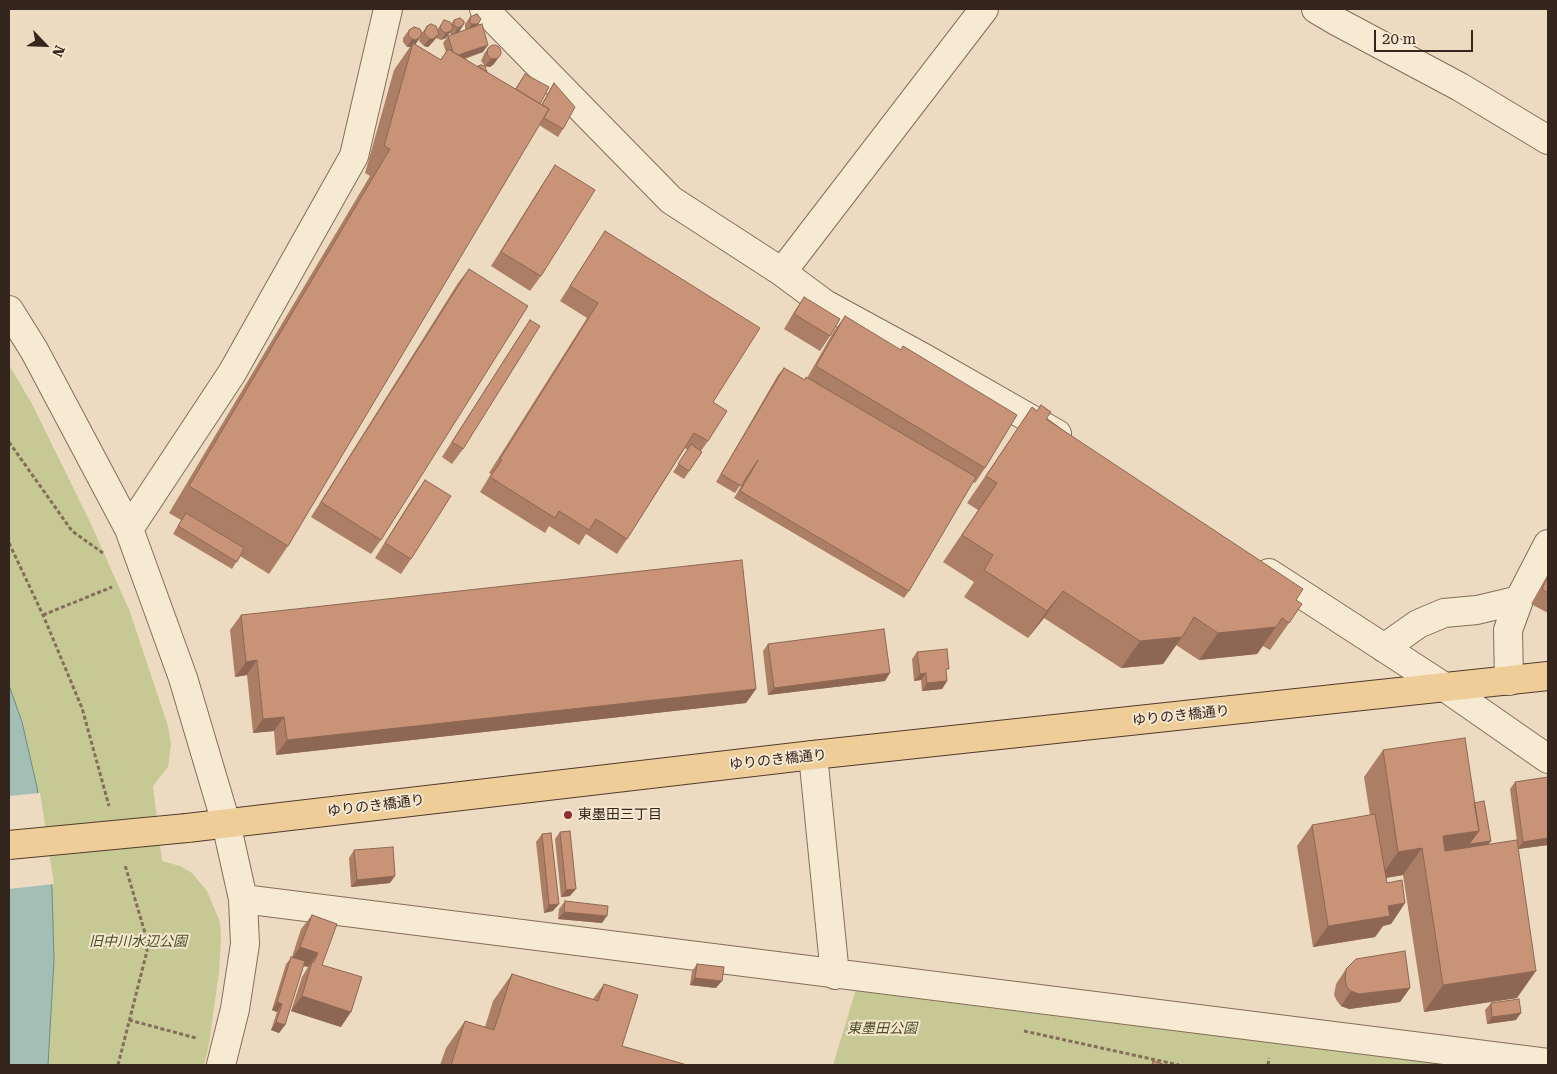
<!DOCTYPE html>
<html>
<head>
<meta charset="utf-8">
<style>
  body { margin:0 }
  #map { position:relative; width:1557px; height:1074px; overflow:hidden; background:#ecdbc0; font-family:"Roboto Serif",serif }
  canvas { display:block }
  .frame { position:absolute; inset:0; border:10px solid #34261d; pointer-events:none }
  .north { position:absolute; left:20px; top:20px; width:50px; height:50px; -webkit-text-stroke:4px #f4e6cf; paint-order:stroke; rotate:114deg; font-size:14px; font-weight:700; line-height:20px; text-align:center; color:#34261d }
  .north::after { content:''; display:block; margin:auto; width:18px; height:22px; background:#34261d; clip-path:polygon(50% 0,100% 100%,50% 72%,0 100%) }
  .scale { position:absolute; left:1374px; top:30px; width:99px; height:22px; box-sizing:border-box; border:2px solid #34261d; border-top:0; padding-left:6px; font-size:15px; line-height:18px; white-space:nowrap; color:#34261d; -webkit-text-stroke:4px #f4e6cf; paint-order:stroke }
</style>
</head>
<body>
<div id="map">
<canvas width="1557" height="1074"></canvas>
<div class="frame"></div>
<div class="north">N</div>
<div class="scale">20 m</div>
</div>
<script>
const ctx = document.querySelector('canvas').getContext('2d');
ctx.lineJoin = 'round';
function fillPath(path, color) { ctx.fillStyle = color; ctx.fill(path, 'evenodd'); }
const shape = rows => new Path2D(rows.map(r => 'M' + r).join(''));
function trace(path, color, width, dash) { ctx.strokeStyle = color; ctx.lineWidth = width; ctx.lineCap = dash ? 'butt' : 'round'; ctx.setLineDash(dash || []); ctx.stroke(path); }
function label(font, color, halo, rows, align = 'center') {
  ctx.font = font + ' "Roboto Serif","Noto Sans JP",serif'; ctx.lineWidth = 4; ctx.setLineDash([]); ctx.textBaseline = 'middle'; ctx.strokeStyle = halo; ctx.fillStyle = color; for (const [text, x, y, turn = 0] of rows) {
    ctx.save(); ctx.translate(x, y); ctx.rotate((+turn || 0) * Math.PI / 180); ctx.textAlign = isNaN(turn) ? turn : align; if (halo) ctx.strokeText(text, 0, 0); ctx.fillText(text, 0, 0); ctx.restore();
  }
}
fillPath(shape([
  [9,365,32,404,91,524,130,612,168,726,171,744,168,767,153,786,162,861,180,866,192,873,207,891,220,922,221,937,219,972,209,1044,204,1065,48,1065,54,960,52,888,37,787,22,722,9,685],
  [856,989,1458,1065,833,1065]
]), '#c7c995');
const water = shape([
  [9,685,22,722,37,787,52,888,54,960,48,1065,9,1065,9,685]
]);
fillPath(water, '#a3beb4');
trace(water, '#6b8c81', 1);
fillPath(shape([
  [40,793,54,884,9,889,9,796]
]), '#ecdbc0');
const minor = shape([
  [484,9,671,200,782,272,825,304,924,358,1057,434],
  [1316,9,1338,22,1460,87,1548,140],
  [782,272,984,9],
  [9,310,34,350,129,529,183,678,226,823,243,899,245,944,235,1009,221,1065],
  [129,529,232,373,354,156,388,9],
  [1269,573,1446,688,1548,759],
  [1384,648,1418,624,1444,613,1477,610,1519,600],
  [1509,681,1508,630,1519,600,1548,544],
  [813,755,835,975],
  [243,899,1548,1063]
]);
const major = shape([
  [187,828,813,755,1548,676]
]);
trace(minor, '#846d59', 30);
trace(major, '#523b2d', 30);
trace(shape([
  [9,442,72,531,103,553],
  [9,543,43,615,82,708,109,806],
  [43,615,112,587],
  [129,1020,196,1038],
  [1024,1031,1179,1065],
  [118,1065,147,951,145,933,125,865],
  [1268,1065,1269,1058]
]), '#846d59', 3, [4, 2.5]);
trace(minor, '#f7ead3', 28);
trace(major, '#efcd98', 28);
const majorBridge = shape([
  [9,845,187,828]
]);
trace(majorBridge, '#523b2d', 30, []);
trace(majorBridge, '#efcd98', 28);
fillPath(shape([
  [470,17,476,26,483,52,465,59,515,89,525,74,540,104,541,105,549,91,554,83,563,129,558,137,539,125,288,546,269,574,240,556,232,569,173,534,181,520,169,513,370,176,365,173,394,70,410,47,407,47,403,42,403,38,409,30,422,33,427,26,437,30,444,20,451,24,454,20,460,18,459,32,457,33,466,30,465,29,465,24],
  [449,33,452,35,448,36,443,43,446,52,440,60,415,45,420,38,419,41,424,46,428,47,436,38,441,40,446,38],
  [489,47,494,64,490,67,485,66,481,61,484,54],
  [555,165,541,276,530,291,491,266,545,180],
  [605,231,713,402,708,441,701,451,702,452,684,479,673,472,688,450,685,448,627,539,617,554,586,534,579,545,549,526,545,533,480,492,491,474,489,473,587,318,560,301,595,246],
  [469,269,381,540,371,554,311,517,458,283],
  [804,297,830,336,820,351,784,329,794,312],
  [845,316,985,468,975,483,973,482,909,591,904,598,734,498,750,471,735,493,716,482,778,375,784,368,805,380,807,378,834,331],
  [530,320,463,449,452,464,442,457,520,335],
  [1032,407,1296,600,1289,623,1270,650,1263,646,1257,654,1199,660,1176,645,1163,664,1121,668,1044,618,1028,638,964,597,974,582,943,562,978,510,967,503],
  [425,480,411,559,401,574,375,558,415,494],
  [1548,574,1548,613,1531,604],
  [241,615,756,689,746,703,276,755,274,731,253,733,247,675,235,677,230,630],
  [768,644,885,681,768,695,763,651],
  [917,652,946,673,947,681,942,689,922,691,921,680,914,681,912,659],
  [1383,750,1474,803,1491,841,1488,844,1517,998,1424,1012,1403,875,1386,878,1387,883,1405,903,1391,924,1383,926,1375,937,1313,947,1297,846,1312,825,1370,815,1364,777],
  [1548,777,1548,845,1518,849,1510,789,1515,782],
  [560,832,570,896,561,897,555,839],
  [542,834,553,911,544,913,536,842],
  [354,850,390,883,351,887,349,858],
  [565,901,602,923,558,919,559,909],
  [312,915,322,965,341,1027,291,1011,302,977,308,967,303,966,285,1025,279,1033,271,1030,277,1012,272,1010,286,964,292,957,301,929],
  [697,964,716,988,690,985,692,971],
  [1346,969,1410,988,1400,1002,1349,1009,1341,1006,1337,1001,1334,995,1336,984],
  [512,974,593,999,604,984,622,1046,687,1065,440,1065,446,1048,465,1021,485,1027,493,1001],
  [1491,1003,1516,1020,1487,1024,1485,1010]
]), '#ad7e66');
fillPath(shape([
  [464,24,459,32,453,36,458,28],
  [472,24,478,24,473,32,467,32],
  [451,31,446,38,441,40,446,33],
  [439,34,433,42,428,47,424,46,429,39],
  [420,37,415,45,411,47,413,43,410,47,407,47,412,39],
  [488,45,483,52,449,63,455,56],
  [499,57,494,64,490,67,485,66,491,59],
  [1063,591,1044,618,1028,638,1047,611],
  [1276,627,1257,654,1199,660,1218,633],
  [1182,637,1163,664,1121,668,1140,641],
  [257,660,247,675,235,677,246,662],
  [890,673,885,681,768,695,774,688],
  [926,673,921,680,914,681,920,674],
  [947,681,942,689,922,691,927,683],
  [756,689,746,703,276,755,287,740],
  [284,717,274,731,253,733,263,719],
  [1479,831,1491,841,1486,848,1460,858,1424,864,1443,836],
  [1548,838,1548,845,1518,849,1523,842],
  [1422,848,1403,875,1379,879,1398,852],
  [395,876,390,883,351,887,357,880],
  [576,889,570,896,561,897,566,890],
  [1405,903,1391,924,1383,926,1375,937,1313,947,1328,926,1388,906],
  [559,904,553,911,544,913,549,905],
  [564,912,607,916,602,923,558,919],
  [300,947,318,953,308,967,290,961],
  [1536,971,1517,998,1424,1012,1443,985],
  [695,978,722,981,716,988,690,985],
  [1410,988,1400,1002,1349,1009,1341,1006,1351,991],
  [302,996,351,1012,341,1027,291,1011],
  [277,1002,282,1004,277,1012,272,1010],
  [1521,1013,1516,1020,1487,1024,1492,1017],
  [276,1022,285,1025,279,1033,271,1030]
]), '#8d6753');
const building = shape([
  [477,14,481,19,478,24,472,24,470,22,470,17,477,14],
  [460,18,464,21,464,24,458,28,454,25,454,20,460,18],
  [444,20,450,22,453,27,451,31,446,33,442,31,440,27,444,20],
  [431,24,436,26,439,34,433,39,429,39,424,33,427,26,431,24],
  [482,24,488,45,458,55,453,52,448,36,482,24],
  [414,27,420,29,422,33,420,37,416,40,412,39,408,35,409,30,414,27],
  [413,43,441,60,448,49,549,109,288,546,189,486,390,149,384,146,413,43],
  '487 52a7 7 0 1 1 14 0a7 7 0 1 1-14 0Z',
  [481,65,485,66,487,72,478,66,481,65],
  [525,74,549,87,540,104,516,89,525,74],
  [554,83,575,107,563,129,544,118,549,109,542,105,554,83],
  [555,165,595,190,541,276,501,252,555,165],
  [605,231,760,328,713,402,727,411,708,441,694,433,627,539,596,519,589,530,559,511,555,518,490,477,502,460,500,459,598,303,570,286,605,231],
  [469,269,528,306,381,540,321,502,469,269],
  [804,297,840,319,830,336,794,314,804,297],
  [845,316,901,350,903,346,1017,415,985,468,816,366,845,316],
  [530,320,540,326,463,449,452,442,530,320],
  [784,368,805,380,806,377,976,477,909,591,740,491,758,460,741,486,721,474,784,368],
  [1041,405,1051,412,1046,419,1303,589,1296,600,1302,604,1289,623,1282,618,1276,627,1218,633,1194,617,1182,637,1140,641,1063,591,1047,611,984,570,993,555,962,535,997,483,986,476,1032,407,1037,411,1041,405],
  [691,444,702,452,689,471,678,464,691,444],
  [425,480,451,496,411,559,385,543,425,480],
  [186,513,244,548,237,562,178,526,186,513],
  [742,560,756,689,287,740,284,717,263,719,257,660,246,662,241,615,742,560],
  [1548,577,1548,593,1542,589,1548,577],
  [884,629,890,673,774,688,768,644,884,629],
  [947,649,949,669,946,669,947,681,927,683,926,673,920,674,917,652,947,649],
  [1465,738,1479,831,1443,836,1445,851,1517,840,1536,971,1443,985,1422,848,1398,852,1383,750,1465,738],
  [1548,777,1548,838,1523,842,1515,782,1548,777],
  [1484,801,1491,841,1469,844,1479,831,1474,803,1484,801],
  [1375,814,1387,883,1402,880,1405,903,1388,906,1390,916,1328,926,1312,825,1375,814],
  [570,831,576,889,566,890,560,832,570,831],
  [551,833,559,904,549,905,542,834,551,833],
  [393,847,395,876,357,880,354,850,393,847],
  [565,901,608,906,607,916,564,912,565,901],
  [312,915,337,924,322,965,362,977,351,1012,302,996,312,962,314,962,318,953,300,947,312,915],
  [1405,951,1410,988,1359,994,1351,991,1347,987,1345,980,1346,969,1356,959,1405,951],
  [291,957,305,961,285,1025,276,1022,282,1004,277,1002,291,957],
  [697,964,724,967,722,981,695,978,697,964],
  [512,974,598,1001,604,984,638,995,622,1046,687,1065,451,1065,465,1021,494,1030,512,974],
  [1519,999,1521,1013,1492,1017,1491,1003,1519,999],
  [1153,1061,1165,1065,1152,1065,1153,1061]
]);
fillPath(building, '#c99377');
trace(building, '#8d6753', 1);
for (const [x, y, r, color] of [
  [568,815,5,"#912b34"]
]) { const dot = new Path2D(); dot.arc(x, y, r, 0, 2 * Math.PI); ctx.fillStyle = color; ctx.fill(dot); trace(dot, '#f4e6cf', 2); }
label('14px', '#34261d', '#f4e6cf', [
  ["ゆりのき橋通り",1181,716,-6],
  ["ゆりのき橋通り",778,760,-6],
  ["ゆりのき橋通り",376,806,-7]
]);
label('14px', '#34261d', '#f4e6cf', [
  ["東墨田三丁目",578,815]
], 'left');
label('italic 14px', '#485024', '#f4e6cf', [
  ["旧中川水辺公園",138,942],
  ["東墨田公園",882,1029]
]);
</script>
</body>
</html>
